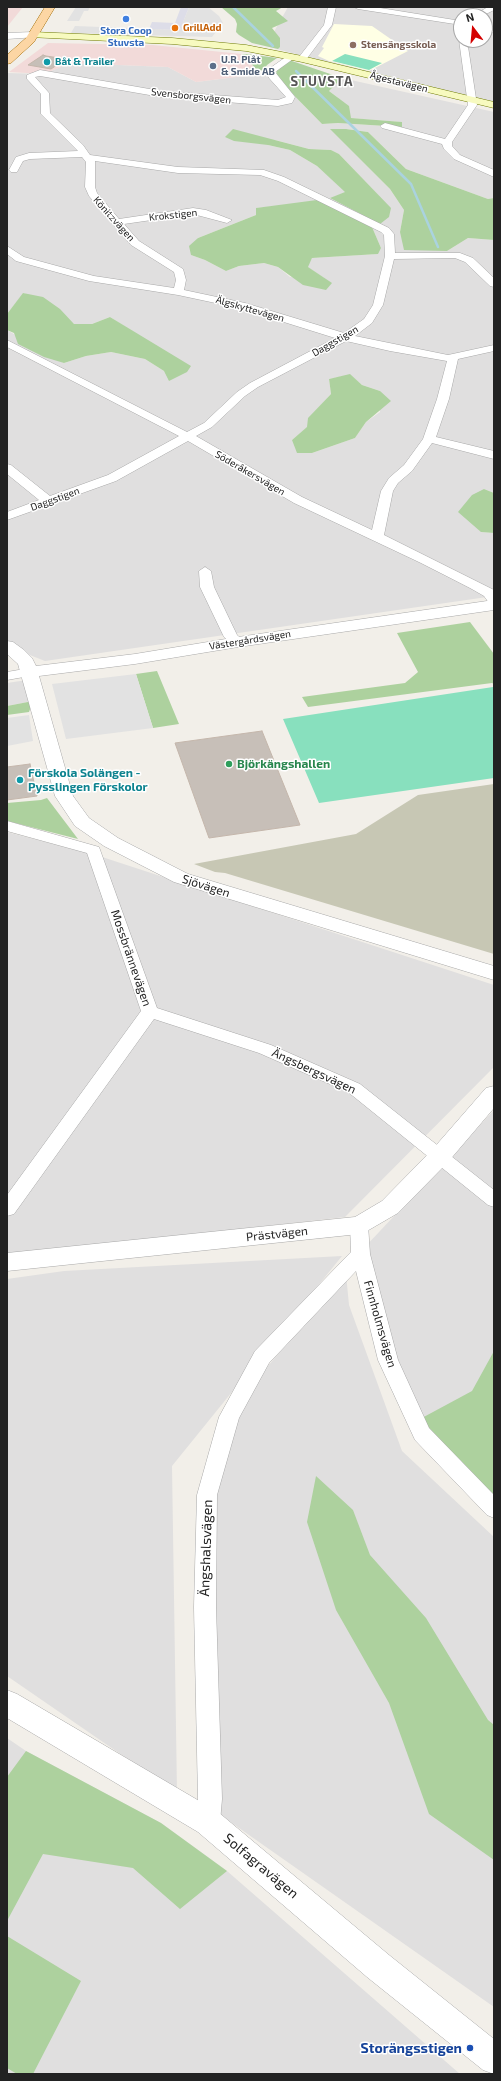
<!DOCTYPE html>
<html>
<head>
<meta charset="utf-8">
<style>
  body { margin:0 }
  #map { position:relative; width:501px; height:2081px; overflow:hidden; background:#f2efe9; font-family:"Exo 2",sans-serif }
  canvas { display:block }
  .frame { position:absolute; inset:0; border:8px solid #222; pointer-events:none }
  .north { position:absolute; left:453px; top:8px; width:40px; height:40px; box-sizing:border-box; background:#fff; border:1px solid #a7a7a7; border-radius:50%; rotate:344deg; font-size:11px; font-weight:700; line-height:16px; text-align:center; color:#222 }
  .north::after { content:''; display:block; margin:auto; width:14px; height:18px; background:#d40000; clip-path:polygon(50% 0,100% 100%,50% 72%,0 100%) }
</style>
</head>
<body>
<div id="map">
<canvas width="501" height="2081"></canvas>
<div class="frame"></div>
<div class="north">N</div>
</div>
<script>
const ctx = document.querySelector('canvas').getContext('2d');
ctx.lineJoin = 'round';
function fillPath(path, color) { ctx.fillStyle = color; ctx.fill(path, 'evenodd'); }
const shape = rows => new Path2D(rows.map(r => 'M' + r).join(''));
function trace(path, color, width, dash) { ctx.strokeStyle = color; ctx.lineWidth = width; ctx.lineCap = dash ? 'butt' : 'round'; ctx.setLineDash(dash || []); ctx.stroke(path); }
function label(font, color, halo, rows, align = 'center') {
  ctx.font = font + ' "Exo 2",sans-serif'; ctx.lineWidth = 3; ctx.setLineDash([]); ctx.textBaseline = 'middle'; ctx.strokeStyle = halo; ctx.fillStyle = color; for (const [text, x, y, turn = 0] of rows) {
    ctx.save(); ctx.translate(x, y); ctx.rotate((+turn || 0) * Math.PI / 180); ctx.textAlign = isNaN(turn) ? turn : align; if (halo) ctx.strokeText(text, 0, 0); ctx.fillText(text, 0, 0); ctx.restore();
  }
}
fillPath(shape([
  [288,7,494,7,494,106,451,96,266,46],
  [461,16,485,16,485,40,461,40],
  [70,63,168,67,196,82,276,72,276,77,322,124,338,123,402,127,401,122,351,118,337,97,329,91,342,78,494,112,494,198,488,199,406,169,368,132,346,129,331,129,390,189,404,210,400,232,447,251,468,238,494,240,494,493,484,489,481,532,494,533,494,596,45,661,7,646,7,330,64,363,86,356,111,352,145,359,164,371,187,372,143,338,110,317,92,324,74,324,24,293,7,314,7,73,44,74],
  [275,140,309,149,331,150,339,154,379,196,343,204,331,198,346,192,317,166,290,150,268,145],
  [286,205,372,227,381,248,377,254,312,258,307,267,324,278,290,277,278,267,264,263,239,266,226,271,205,260,191,255,198,238,256,215,257,208],
  [350,375,362,385,380,391,380,412,366,422,355,438,312,453,292,440,308,427,309,418,331,394,329,379],
  [27,680,33,701,7,706,7,683],
  [7,832,96,855,494,985,494,1067,345,1217,7,1256],
  [494,1110,494,1501,420,1419,376,1353,363,1249],
  [342,1256,172,1466,177,1793,7,1676,7,1279,64,1271],
  [346,1274,349,1305,402,1451,494,1537,494,2007,202,1802,207,1465,222,1420],
  [7,1738,26,1751,161,1823,227,1871,460,2074,7,2074]
]), '#e0dfdf');
fillPath(shape([
  [7,7,23,7,7,27],
  [48,43,153,45,242,54,261,74,196,82,168,67,70,63,44,74,9,72]
]), '#f2dad9');
fillPath(shape([
  [334,24,372,26,408,51,369,71,329,61,318,56,324,48,322,47]
]), '#ffffe5');
fillPath(shape([
  [494,784,494,954,225,873,215,872,194,864,356,834,418,795]
]), '#c7c7b4');
fillPath(shape([
  [221,7,283,7,276,11,288,21,272,28,280,38,280,47,278,49,252,43,239,35,236,32,237,24,235,19],
  [242,54,247,54,277,58,267,65,264,70,258,71],
  [289,60,342,78,329,91,349,106,351,118,402,122,402,127,338,123,322,124,276,77,277,67],
  [233,129,309,149,331,150,339,154,391,208,389,217,380,224,330,198,345,192,317,166,290,150,268,145,234,141,225,137],
  [330,129,346,129,368,132,406,169,488,199,494,198,494,240,468,238,447,251,404,250,400,232,404,210,390,189],
  [317,200,372,227,381,248,378,254,312,258,308,267,332,283,326,290,303,285,278,267,264,263,239,266,226,271,205,260,191,255,189,246,198,238,256,215,256,208],
  [23,293,43,297,60,309,74,324,92,324,110,317,191,366,187,372,169,381,164,371,145,359,111,352,86,356,64,363,44,357,18,344,14,333,7,330,7,314],
  [350,374,362,385,380,391,391,401,366,422,355,438,312,453,297,453,292,440,307,427,308,418,331,394,329,379],
  [484,489,494,493,494,533,481,532,458,512,472,495],
  [470,622,494,654,494,684,492,683,308,707,302,697,405,683,418,672,397,633],
  [157,671,179,724,153,728,136,674],
  [33,701,29,712,7,715,7,706],
  [47,798,78,839,7,821,7,803,41,800],
  [494,1351,494,1501,420,1419,472,1391],
  [316,1476,353,1510,370,1555,426,1618,488,1720,494,1725,494,1860,429,1814,389,1703,336,1610,307,1522],
  [26,1751,161,1823,227,1871,180,1909,133,1868,43,1854,7,1921,7,1777],
  [7,1936,81,1981,33,2074,17,2074,7,2068]
]), '#add19e');
fillPath(shape([
  [345,54,382,63,369,70,332,61],
  [493,687,494,778,319,803,283,719]
]), '#88e0be');
fillPath(shape([
  [76,7,90,7,88,11,84,11,79,21,67,21],
  [189,7,208,7,219,16,223,23,212,37,71,33,75,26,180,30],
  [136,674,153,728,66,739,52,684],
  [29,715,33,741,7,746,7,718]
]), '#e2e2e2');
fillPath(shape([
  [181,7,189,7,180,30,149,29,152,22,175,23]
]), '#dddde8');
trace(shape([
  [233,7,273,46],
  [296,71,411,184,438,247]
]), '#aad3df', 2.5);
const building = shape([
  [43,55,46,56,66,59,51,69,28,65,43,55],
  [262,731,300,825,209,838,175,743,262,731],
  [30,764,37,796,7,800,7,767,30,764]
]);
fillPath(building, '#c7bfb8');
trace(building, '#c4b6ab', 1);
const minor = shape([
  [328,7,336,7,332,25,305,61,299,61,299,57,324,25,328,7],
  [354,7,374,7,461,21,461,25,358,9,354,7],
  [488,7,494,7,494,10,482,16,472,16,488,7],
  [485,26,494,27,494,33,485,30,485,26],
  [461,38,461,40,467,40,477,105,452,142,452,146,460,155,494,170,494,177,454,159,444,149,442,144,382,128,380,126,385,123,445,139,468,105,459,40,461,38],
  [290,54,294,57,293,59,275,72,295,97,292,103,278,106,161,97,40,76,35,77,49,93,50,113,83,145,90,155,178,167,264,170,284,177,389,228,394,234,395,253,460,253,473,258,494,278,494,287,490,286,465,262,455,258,394,259,383,305,372,323,355,336,448,355,494,345,494,351,458,359,449,399,436,437,494,451,494,459,432,443,412,471,398,483,393,491,384,535,494,590,494,604,489,603,484,596,470,588,421,563,294,503,188,441,116,481,7,520,7,512,39,500,7,474,7,464,11,465,50,496,108,475,179,436,7,347,7,340,187,432,204,423,237,392,250,383,335,338,239,308,178,295,89,281,16,261,7,254,7,246,24,257,94,276,174,288,176,280,174,272,131,245,89,196,85,187,86,162,82,157,30,159,23,161,17,172,11,172,9,170,16,157,29,153,78,151,41,114,41,94,27,79,27,75,40,70,161,91,278,100,286,97,269,78,266,71,290,54],
  [95,161,178,173,260,175,278,181,381,232,384,235,385,256,373,305,364,319,344,333,245,303,184,290,186,280,183,269,139,241,124,224,193,214,227,223,232,220,206,210,193,208,119,219,97,193,95,187,95,161],
  [346,341,390,351,447,361,437,399,423,439,404,465,389,478,381,491,372,530,302,497,196,436,212,427,245,396,258,387,346,341],
  [205,567,211,571,214,587,237,635,245,642,243,645,233,645,224,637,200,587,199,571,205,567],
  [30,668,35,669,37,672,35,675,7,680,7,672,30,668],
  [7,821,99,847,157,1008,271,1045,360,1084,494,1190,494,1207,488,1205,348,1092,259,1053,154,1019,14,1214,7,1216,7,1195,141,1011,87,853,7,831,7,821],
  [359,1218,366,1220,368,1225,370,1254,398,1360,429,1428,494,1495,494,1518,487,1515,415,1440,378,1360,356,1271,269,1363,239,1418,217,1495,216,1607,222,1799,220,1822,216,1830,208,1834,200,1830,196,1822,198,1799,194,1607,197,1495,219,1417,255,1351,351,1252,350,1225,352,1220,359,1218]
]);
const tertiary = shape([
  [33,32,37,33,38,35,37,37,7,39,7,33,33,32],
  [494,600,494,610,238,647,135,664,39,676,73,796,89,818,118,838,188,874,494,966,494,980,174,882,104,846,75,826,55,796,18,664,7,654,7,641,13,642,24,650,32,658,36,666,135,654,238,637,494,600],
  [494,1086,494,1108,448,1162,398,1213,367,1231,359,1234,7,1271,7,1253,355,1217,382,1201,432,1150,486,1088,494,1086],
  [7,1690,17,1694,218,1812,389,1955,494,2039,494,2074,483,2070,367,1977,198,1832,7,1718,7,1690]
]);
const secondary = shape([
  [33,32,172,38,246,45,302,56,494,102,494,108,302,62,246,51,172,44,29,37,28,35,33,32]
]);
const primary = shape([
  [45,7,55,7,34,42,11,63,7,64,7,55,26,38,45,7]
]);
trace(minor, '#a9a9a9', 1);
trace(tertiary, '#a9a9a9', 1);
trace(secondary, '#707d05', 1);
trace(primary, '#a06b00', 1);
fillPath(minor, '#fff');
fillPath(tertiary, '#fff');
fillPath(secondary, '#f7fabf');
fillPath(primary, '#fcd6a4');
for (const [x, y, r, color] of [
  [126,19,4,"#3f7fe0"],
  [175,28,4,"#e8710a"],
  [353,45,4,"#8d6e63"],
  [47,62,4,"#0f9aa8"],
  [213,66,4,"#5c6f8a"],
  [229,764,4,"#2e9e5b"],
  [20,780,4,"#0f9aa8"],
  [470,2048,4,"#1a4fb4"]
]) { const dot = new Path2D(); dot.arc(x, y, r, 0, 2 * Math.PI); ctx.fillStyle = color; ctx.fill(dot); trace(dot, '#fff', 1.5); }
label('bold 10px', '#c56008', '#fff', [
  ["GrillAdd",183,28]
], 'left');
label('bold 10px', '#366cbe', '#fff', [
  ["Stora Coop",126,31],
  ["Stuvsta",126,43]
]);
label('bold 10px', '#785e54', '#fff', [
  ["Stensängsskola",361,45]
], 'left');
label('bold 10px', '#4e5e75', '#fff', [
  ["U.R. Plåt",221,60],
  ["& Smide AB",221,72]
], 'left');
label('bold 10px', '#0d838f', '#fff', [
  ["Båt & Trailer",55,62]
], 'left');
label('10px', '#222', '#fff', [
  ["Ågestavägen",399,82,14],
  ["Svensborgsvägen",191,96,6],
  ["Krokstigen",173,215,-6],
  ["Könitzvägen",114,219,48],
  ["Älgskyttevägen",250,309,16],
  ["Daggstigen",335,341,-30],
  ["Söderåkersvägen",250,473,30],
  ["Daggstigen",55,499,-20],
  ["Västergårdsvägen",250,640,-9]
]);
label('bold 12px', '#27864d', '#fff', [
  ["Björkängshallen",237,764]
], 'left');
label('bold 12px', '#0d838f', '#fff', [
  ["Förskola Solängen -",28,773],
  ["Pysslingen Förskolor",28,787]
], 'left');
label('12px', '#222', '#fff', [
  ["Sjövägen",206,886,18],
  ["Mossbrännevägen",131,958,71],
  ["Ängsbergsvägen",314,1071,25],
  ["Prästvägen",277,1234,-6],
  ["Finnholmsvägen",380,1324,74]
]);
ctx.letterSpacing = '1px';
label('bold 13px', '#555', '#fff', [
  ["STUVSTA",322,82]
]);
ctx.letterSpacing = '0px';
label('14px', '#222', '#fff', [
  ["Ängshalsvägen",206,1548,-88],
  ["Solfagravägen",261,1866,40]
]);
label('bold 14px', '#164399', '#fff', [
  ["Storängsstigen",462,2048]
], 'right');
</script>
</body>
</html>
